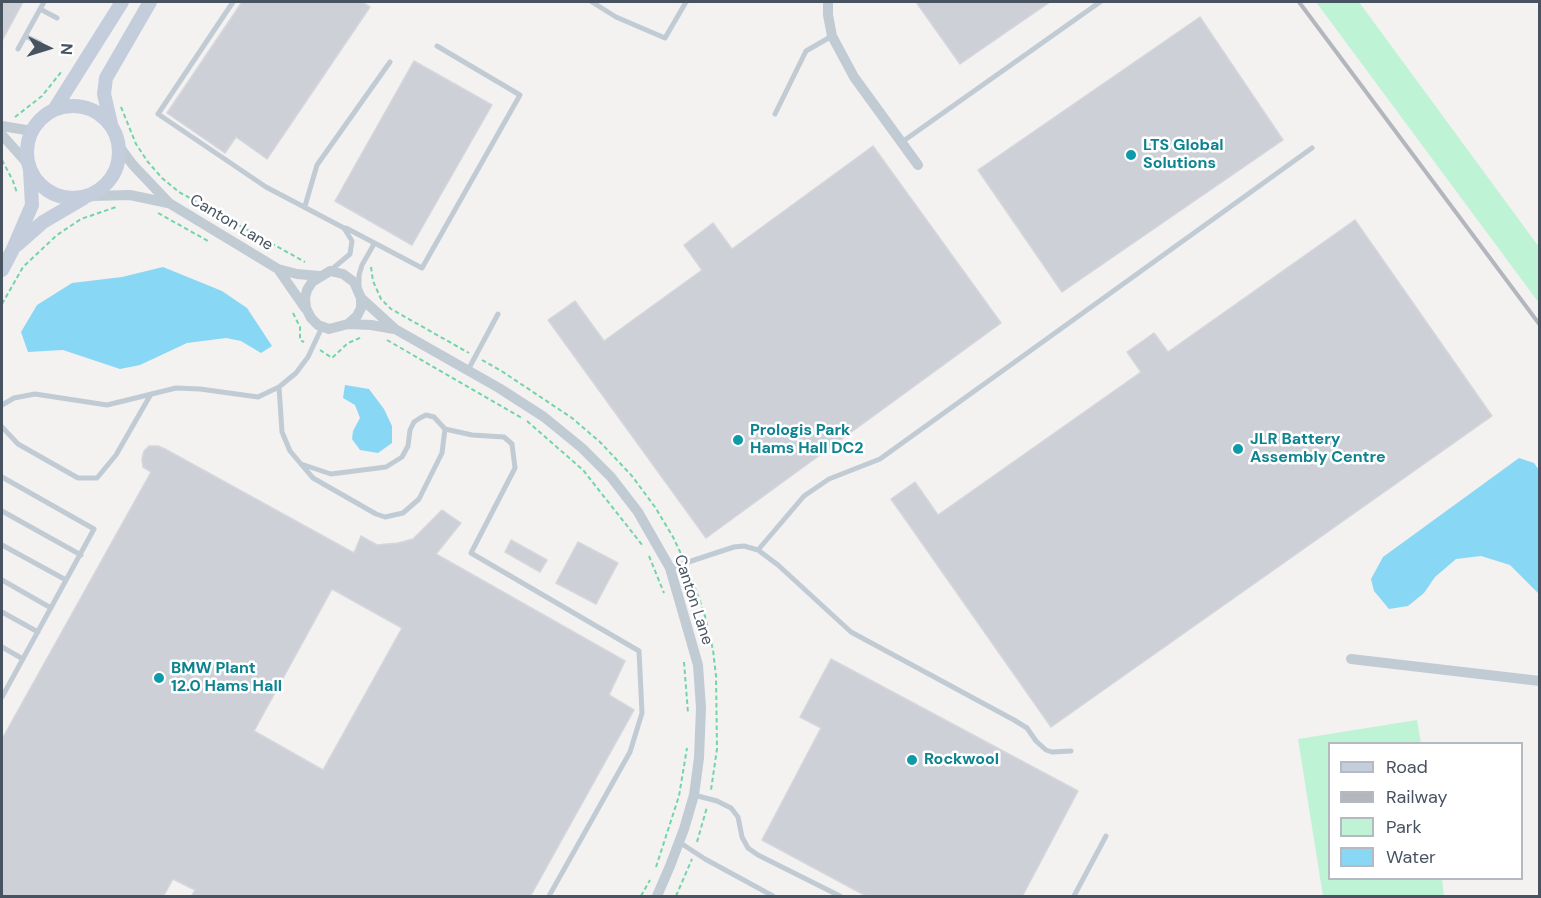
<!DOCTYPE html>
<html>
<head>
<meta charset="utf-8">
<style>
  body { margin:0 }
  #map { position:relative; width:1541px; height:898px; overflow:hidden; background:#f4f1f1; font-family:"DM Sans",sans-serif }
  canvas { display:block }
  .frame { position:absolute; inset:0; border:3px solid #475361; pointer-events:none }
  .legend { position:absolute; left:1328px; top:742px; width:195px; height:138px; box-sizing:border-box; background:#fff; border:2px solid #b5bac0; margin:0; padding:8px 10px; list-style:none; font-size:18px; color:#475361 }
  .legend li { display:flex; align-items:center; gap:12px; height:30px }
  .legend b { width:30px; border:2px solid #b5bac0 }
  .north { position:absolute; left:18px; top:18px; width:60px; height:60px; -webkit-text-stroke:4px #fff; paint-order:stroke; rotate:94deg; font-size:16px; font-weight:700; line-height:24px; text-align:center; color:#475361 }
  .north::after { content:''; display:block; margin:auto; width:21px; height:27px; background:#475361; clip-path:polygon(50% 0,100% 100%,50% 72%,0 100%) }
</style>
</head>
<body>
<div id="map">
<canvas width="1541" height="898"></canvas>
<div class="frame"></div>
<ul class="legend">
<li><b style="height:8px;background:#c3cddb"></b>Road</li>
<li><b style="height:8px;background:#b3b6bc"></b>Railway</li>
<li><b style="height:16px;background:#bef3d5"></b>Park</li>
<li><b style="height:16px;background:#88d7f4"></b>Water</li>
</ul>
<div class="north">N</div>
</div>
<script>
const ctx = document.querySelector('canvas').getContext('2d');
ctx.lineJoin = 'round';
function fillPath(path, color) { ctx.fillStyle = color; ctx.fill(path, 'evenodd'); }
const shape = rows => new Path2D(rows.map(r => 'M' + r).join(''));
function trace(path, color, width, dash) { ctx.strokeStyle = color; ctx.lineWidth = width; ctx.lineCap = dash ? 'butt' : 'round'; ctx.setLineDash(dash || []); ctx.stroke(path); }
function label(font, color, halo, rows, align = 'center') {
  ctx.font = font + ' "DM Sans",sans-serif'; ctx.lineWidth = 5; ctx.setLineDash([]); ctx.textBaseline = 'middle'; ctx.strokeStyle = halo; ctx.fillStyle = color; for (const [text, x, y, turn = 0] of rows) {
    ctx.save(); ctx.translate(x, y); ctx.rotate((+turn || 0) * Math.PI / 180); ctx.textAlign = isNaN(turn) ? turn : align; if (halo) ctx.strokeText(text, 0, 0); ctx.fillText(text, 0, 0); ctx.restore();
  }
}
fillPath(shape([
  [1316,2,1359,2,1539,247,1539,303],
  [1417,720,1421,743,1330,744,1330,878,1442,879,1444,896,1323,896,1298,739]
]), '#bef3d5');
fillPath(shape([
  [163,267,222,291,247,308,272,346,261,353,241,341,226,338,187,343,140,365,120,369,63,350,28,352,21,332,37,305,72,283,122,277],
  [345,385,369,389,384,409,392,426,392,443,378,453,360,450,352,439,353,431,360,418,355,405,343,398],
  [1519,458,1534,463,1539,470,1539,594,1510,565,1481,556,1456,559,1435,577,1424,593,1408,606,1389,609,1374,591,1371,579,1383,557]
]), '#88d7f4');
const building = shape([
  [2,2,23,2,2,41,2,2],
  [242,2,362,2,370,7,267,159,236,137,225,153,167,113,242,2],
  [916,2,1050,2,960,64,916,2],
  [1200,17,1283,140,1062,292,978,170,1200,17],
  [414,61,492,105,412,245,335,201,414,61],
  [873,146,1001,323,706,538,548,320,575,301,604,341,702,270,684,245,713,223,732,249,873,146],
  [1355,220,1492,416,1051,727,891,499,915,482,938,515,1141,372,1127,352,1154,333,1168,352,1355,220],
  [149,446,158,446,165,449,354,553,361,536,377,545,398,543,413,539,442,510,461,523,436,554,625,661,609,695,634,710,530,897,191,897,195,890,173,879,163,897,2,897,2,739,151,472,143,467,142,459,144,451,149,446],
  [332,589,402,628,323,770,254,731,332,589],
  [511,540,547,560,540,572,505,552,511,540],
  [578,542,618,563,596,604,556,583,578,542],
  [831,659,1078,791,1022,897,868,897,762,840,821,728,800,717,831,659]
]);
fillPath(building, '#cdd0d6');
trace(building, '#d5d7dd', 1.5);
trace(shape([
  [121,107,136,144,148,162,162,178,179,192,305,262],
  [15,117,42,96,62,71],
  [2,160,13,181,17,193],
  [158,213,208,241],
  [371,267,373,281,381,299,391,309,469,353],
  [2,304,23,267,57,235,81,219,116,207],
  [293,313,300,327,300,340,304,342],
  [387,340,522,418],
  [320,350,332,358,348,343,362,337],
  [482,360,503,372,572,418,600,442,632,476,655,507,673,537,682,556],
  [527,421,583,470,643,546],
  [649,556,664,593],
  [689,572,704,612,713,650,716,676,717,749,711,790],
  [684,662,688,713],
  [697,842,707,807],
  [656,867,679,796,687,748],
  [641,896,650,880],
  [676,896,692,859]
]), '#72d5aa', 2, [4.5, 3]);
trace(shape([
  [233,2,158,114,266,187,344,228,352,241,350,254,331,270],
  [592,2,616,17,665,38,686,2],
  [40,9,57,18],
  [25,36,40,43],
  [18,49,44,2],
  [775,114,806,51,832,36],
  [902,142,1100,2],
  [305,206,317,165,390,62],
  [346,228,422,268,520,95,437,46],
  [359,287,359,275,362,265,374,244],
  [468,370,498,314],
  [279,387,282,432,290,451,301,464,313,478,376,514,385,517,403,513,419,499,442,453,445,429,434,417,426,415,420,418,414,422,410,430,408,446,402,457,386,467,331,474,301,464],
  [2,405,14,398,35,394,107,405,176,388,200,389,258,397,279,387,296,373,308,357,322,327],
  [2,427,18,444,78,478,97,478,116,455,151,394],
  [445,429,472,435,504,437,512,444,515,468,471,553,639,651,642,713,630,752,549,896],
  [2,477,94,529,2,697],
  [2,511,81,555],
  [2,545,66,580],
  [758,550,804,496,829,479,880,459,1312,148],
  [670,568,734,547,744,546,758,550,778,565,851,632,1014,720,1027,728,1036,741,1046,750,1052,752,1071,751],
  [2,580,51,608],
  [2,612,38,632],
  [2,647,23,659],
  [694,795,717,801,731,808,738,817,742,837,748,848,758,855,840,896],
  [679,842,705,859,773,896],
  [1074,896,1106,836]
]), '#c1cbd4', 5);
trace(shape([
  [828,2,828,15,832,36,854,77,918,165],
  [2,126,32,131],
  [2,135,28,164],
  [118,145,133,165,169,203,278,269,297,274,320,276],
  [92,196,130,195,168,203],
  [278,269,305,308],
  [330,271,343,274,354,282,361,298,361,308,357,316,348,324,329,329,318,325,311,318,306,308,305,298,307,290,312,282,330,271],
  [361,298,395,329,499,388,544,417,582,448,611,477,638,512,670,568,698,665,701,708,699,758,694,795,684,829,670,866,657,896],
  [348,324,371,325,394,329],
  [1351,659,1540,681]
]), '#c1cbd4', 10);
trace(shape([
  '27 152a46 46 0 1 1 92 0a46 46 0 1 1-92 0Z',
  [54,110,122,2],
  [111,124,104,94,106,78,150,2],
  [17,245,43,222,84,198],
  [2,270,13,249,32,205,30,170]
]), '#c3cddb', 14);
trace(shape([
  [1299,2,1540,325]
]), '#b3b6bc', 4);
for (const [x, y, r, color] of [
  [1131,155,6,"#0f9aa8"],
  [738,440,6,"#0f9aa8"],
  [1238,449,6,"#0f9aa8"],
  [159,678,6,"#0f9aa8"],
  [912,760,6,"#0f9aa8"]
]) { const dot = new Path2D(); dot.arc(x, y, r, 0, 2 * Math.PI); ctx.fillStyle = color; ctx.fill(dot); trace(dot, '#fff', 2); }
label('bold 16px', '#0d838f', '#fff', [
  ["LTS Global",1143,146],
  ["Solutions",1143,164],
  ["Prologis Park",750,431],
  ["Hams Hall DC2",750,449],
  ["JLR Battery",1250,440],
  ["Assembly Centre",1250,458],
  ["BMW Plant",171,669],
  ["12.0 Hams Hall",171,687],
  ["Rockwool",924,760]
], 'left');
label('16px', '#475361', '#fff', [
  ["Canton Lane",231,223,31],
  ["Canton Lane",693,600,72]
]);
</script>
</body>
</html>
